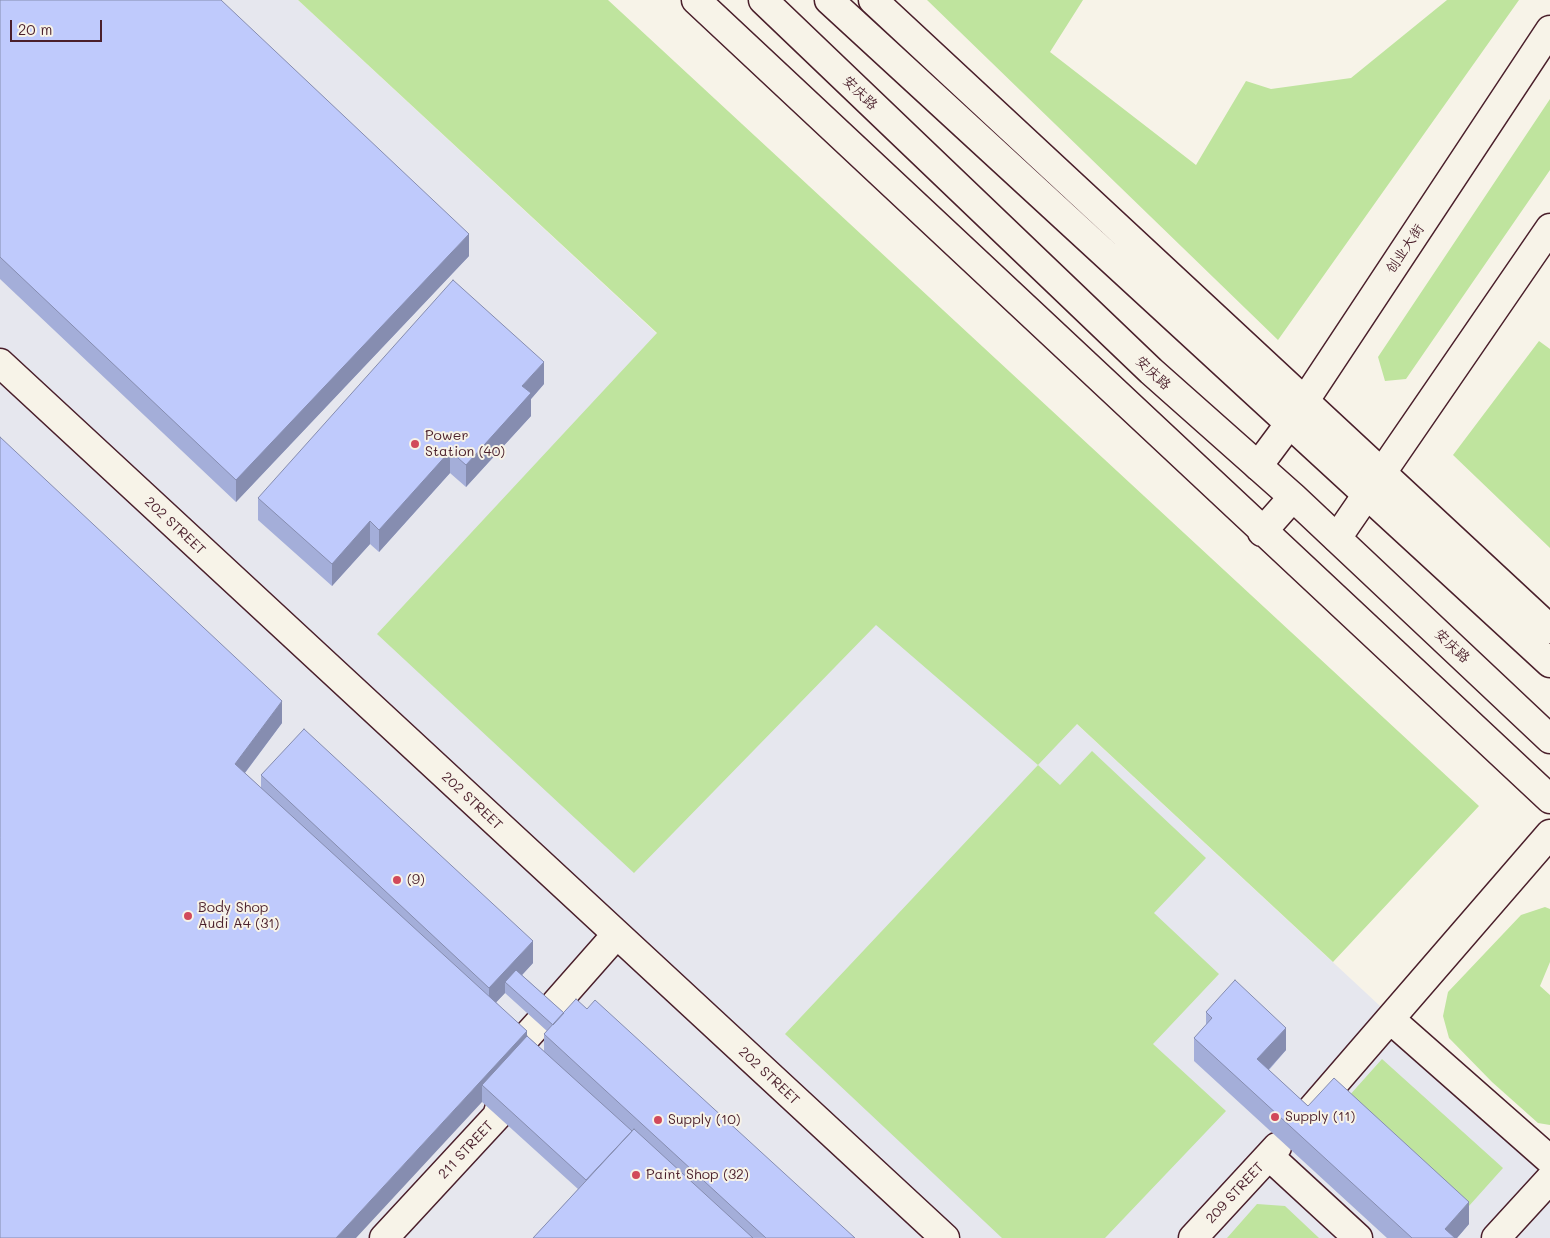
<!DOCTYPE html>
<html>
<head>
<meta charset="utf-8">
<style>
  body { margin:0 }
  #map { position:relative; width:1550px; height:1238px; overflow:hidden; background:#f7f3e8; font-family:Mali,sans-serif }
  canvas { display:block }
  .scale { position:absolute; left:10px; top:20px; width:92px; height:22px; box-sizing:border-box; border:2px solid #4a1f2b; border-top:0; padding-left:6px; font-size:15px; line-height:18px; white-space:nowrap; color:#4a1f2b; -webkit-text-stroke:4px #f7f3e8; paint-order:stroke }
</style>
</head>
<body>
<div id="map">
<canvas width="1550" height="1238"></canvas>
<div class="scale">20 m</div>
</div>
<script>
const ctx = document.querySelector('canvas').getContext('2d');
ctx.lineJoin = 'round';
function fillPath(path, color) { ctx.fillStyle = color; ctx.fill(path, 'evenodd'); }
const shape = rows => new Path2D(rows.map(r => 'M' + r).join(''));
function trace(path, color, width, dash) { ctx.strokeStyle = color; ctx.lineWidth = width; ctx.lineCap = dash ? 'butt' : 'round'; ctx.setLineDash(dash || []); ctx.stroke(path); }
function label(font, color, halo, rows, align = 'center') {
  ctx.font = font + ' Mali,"LXGW WenKai TC",sans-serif'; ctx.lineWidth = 4; ctx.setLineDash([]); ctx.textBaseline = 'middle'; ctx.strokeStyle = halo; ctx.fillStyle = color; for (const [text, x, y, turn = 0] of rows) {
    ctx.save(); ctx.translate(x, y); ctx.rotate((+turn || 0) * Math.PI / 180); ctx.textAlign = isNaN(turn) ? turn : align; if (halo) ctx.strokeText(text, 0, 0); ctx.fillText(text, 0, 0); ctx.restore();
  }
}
fillPath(shape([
  [0,0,298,0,1550,1164,1550,1238,0,1238]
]), '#e6e7ee');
fillPath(shape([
  [298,0,608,0,1479,806,1333,962,1077,724,1038,765,1060,785,1092,751,1206,858,1154,913,1219,974,1153,1044,1226,1111,1105,1238,1002,1238,785,1034,1038,765,876,625,634,873,377,634,657,333],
  [927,0,1083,0,1050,52,1196,165,1246,81,1271,89,1351,78,1447,0,1519,0,1278,340],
  [1550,99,1550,170,1406,379,1385,381,1378,357],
  [1539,341,1550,349,1550,548,1453,455],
  [1545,907,1550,909,1550,962,1540,986,1550,995,1550,1125,1538,1123,1492,1082,1449,1038,1443,1016,1448,992,1521,915],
  [1382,1059,1503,1168,1460,1216,1340,1106],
  [1257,1204,1285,1206,1319,1238,1227,1238]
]), '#bfe49e');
const minor = shape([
  [696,0,1550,799],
  [763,0,1151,371,1293,497,1550,739],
  [829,0,1550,663],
  [873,0,1550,629],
  [0,363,945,1238],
  [1262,532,1293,497],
  [549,1011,616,935],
  [1390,1019,1550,1160],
  [1312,1109,1550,834],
  [1269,1156,1358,1238],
  [384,1238,497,1116,519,1045,539,1023],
  [1193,1238,1277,1147],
  [1496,1238,1550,1179]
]);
const major = shape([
  [1258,466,1290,423,1550,30],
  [1337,538,1550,228]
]);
trace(minor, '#4a1f2b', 31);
trace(major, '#4a1f2b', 31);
trace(minor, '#f7f3e8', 28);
trace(major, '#f7f3e8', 28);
fillPath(shape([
  [0,0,469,256,236,502,0,279],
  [544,384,531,399,531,416,466,487,450,473,379,552,370,544,332,586,258,520,258,498],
  [0,437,282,723,245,773,261,788,261,775,533,963,522,975,564,1013,855,1238,533,1238,578,1189,482,1102],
  [505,993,547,1031,544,1034,544,1051,527,1036,496,1002],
  [1206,1012,1286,1050,1269,1070,1308,1106,1469,1224,1457,1238,1387,1238,1194,1061,1194,1038,1206,1025]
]), '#a4aed9');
fillPath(shape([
  [469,234,469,256,236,502,236,480],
  [544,362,544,384,531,399,531,416,466,487,466,465,522,386],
  [450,451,450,473,379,552,379,530],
  [370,521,370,544,332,586,332,564],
  [282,701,282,723,235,786,235,764],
  [533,941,533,963,511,987,505,982,505,993,489,1010,489,988],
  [1286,1028,1286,1050,1257,1082,1257,1059],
  [527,1031,527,1053,482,1085,482,1102,356,1238,336,1238],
  [1469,1202,1469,1224,1457,1238,1445,1238,1445,1229]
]), '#868db0');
const building = shape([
  [0,0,221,0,469,234,236,480,0,257,0,0],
  [453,280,544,362,522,386,531,393,466,465,450,451,379,530,370,521,332,564,258,498,453,280],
  [0,437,282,701,235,764,527,1031,336,1238,0,1238,0,437],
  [304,729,533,941,489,988,261,775,304,729],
  [516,970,564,1013,553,1025,505,982,516,970],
  [1235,980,1286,1028,1257,1059,1308,1106,1334,1078,1469,1202,1445,1229,1455,1238,1412,1238,1194,1038,1212,1018,1206,1012,1235,980],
  [576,999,587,1009,595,1000,855,1238,766,1238,544,1034,576,999],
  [527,1036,632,1131,586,1180,482,1085,527,1036],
  [634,1129,753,1238,533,1238,634,1129]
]);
fillPath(building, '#bfcafc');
trace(building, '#868db0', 1);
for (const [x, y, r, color] of [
  [415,444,5,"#d1495b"],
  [397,880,5,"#d1495b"],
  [188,916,5,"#d1495b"],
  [1275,1117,5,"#d1495b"],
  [658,1120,5,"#d1495b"],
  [636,1175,5,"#d1495b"]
]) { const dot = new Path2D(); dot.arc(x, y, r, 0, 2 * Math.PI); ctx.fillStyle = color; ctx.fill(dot); trace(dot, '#f7f3e8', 2); }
label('14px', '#4a1f2b', '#f7f3e8', [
  ["安庆路",860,93,44],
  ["创业大街",1405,249,-56],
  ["安庆路",1153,373,43],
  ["202 STREET",175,526,43],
  ["安庆路",1452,646,43],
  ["202 STREET",472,801,43],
  ["202 STREET",769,1076,43],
  ["211 STREET",466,1150,-47],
  ["209 STREET",1235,1193,-47]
]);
label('14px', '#4a1f2b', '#f7f3e8', [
  ["Power",425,436],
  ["Station (40)",425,452],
  ["(9)",407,880],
  ["Body Shop",198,908],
  ["Audi A4 (31)",198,924],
  ["Supply (11)",1285,1117],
  ["Supply (10)",668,1120],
  ["Paint Shop (32)",646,1175]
], 'left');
</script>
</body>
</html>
